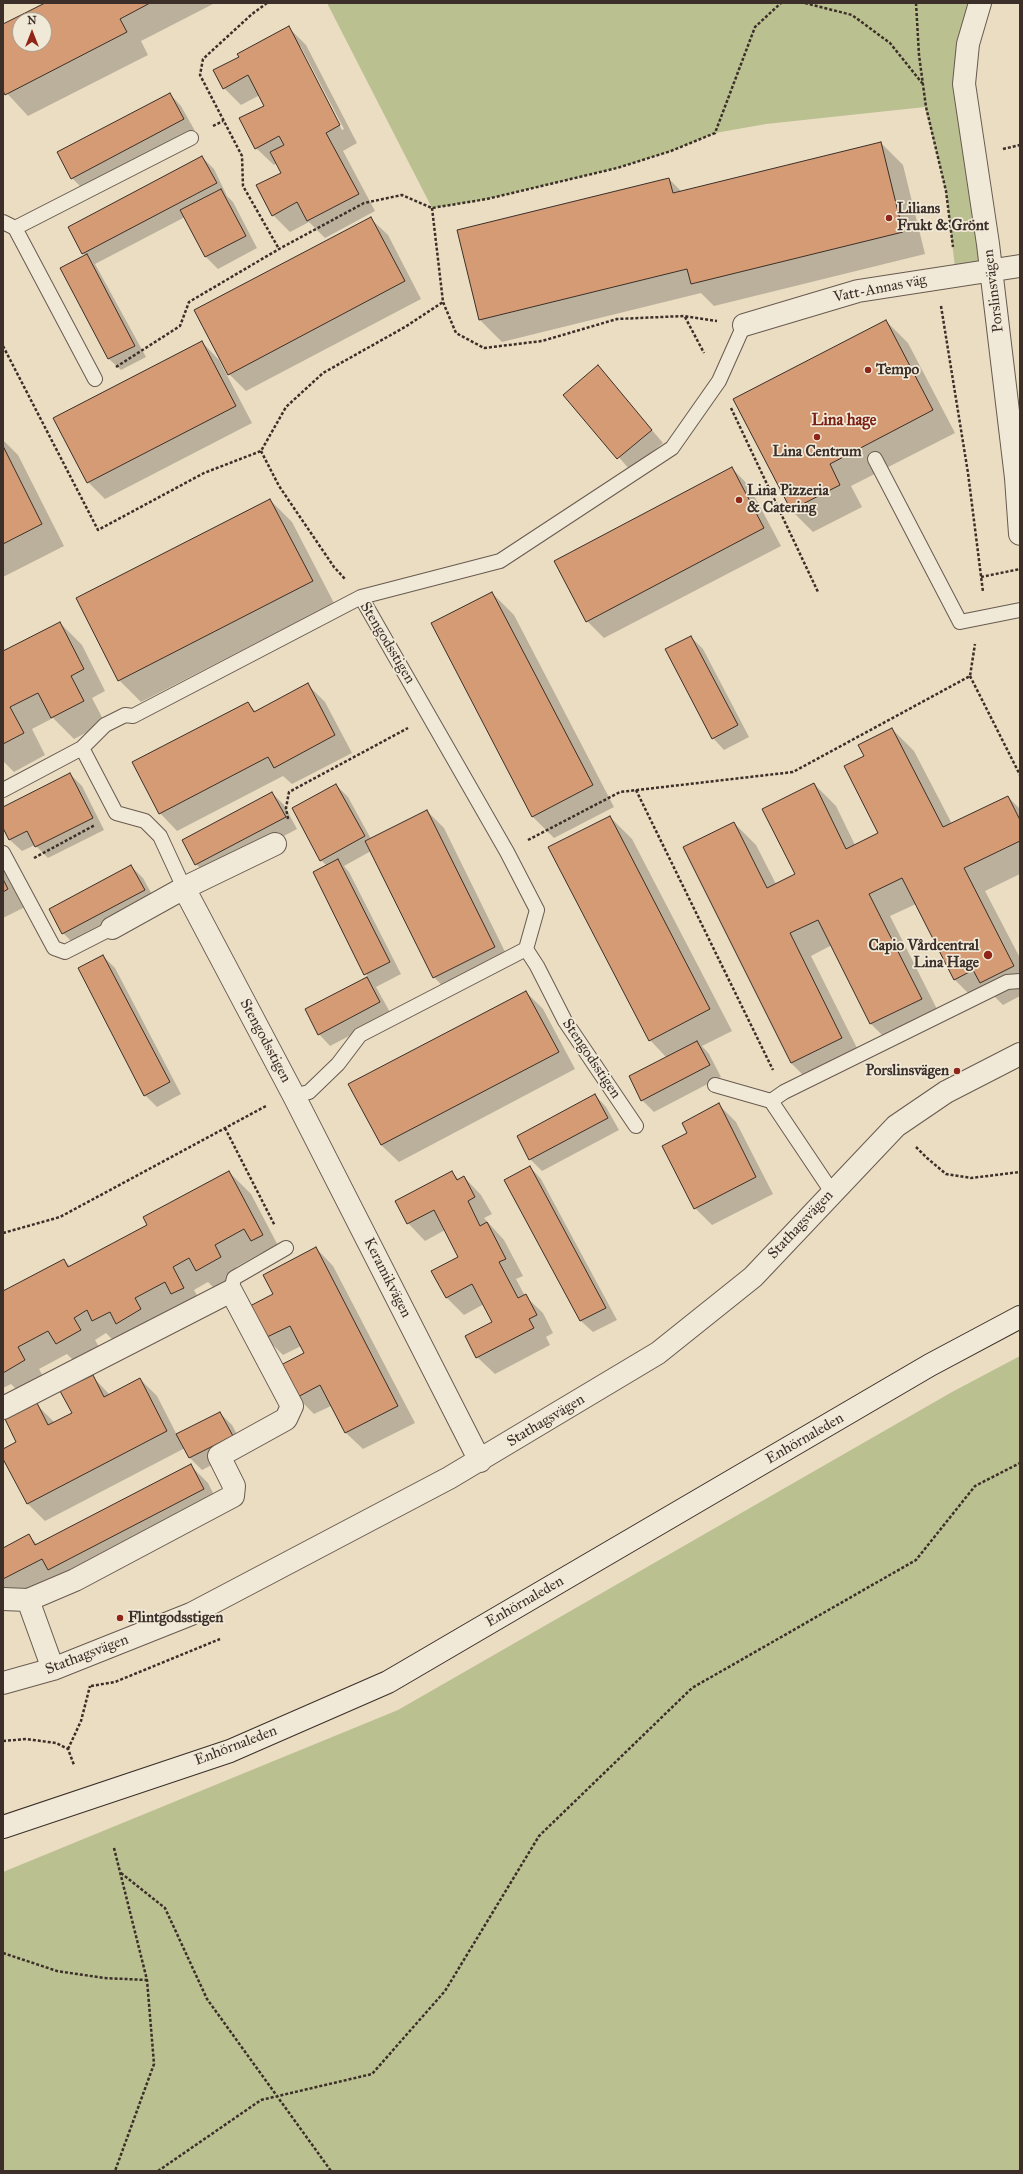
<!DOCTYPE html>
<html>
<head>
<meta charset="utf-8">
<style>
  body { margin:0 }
  #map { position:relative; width:1023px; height:2174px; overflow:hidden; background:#eaddc2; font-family:"IM FELL Great Primer",serif }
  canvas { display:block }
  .frame { position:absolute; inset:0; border:4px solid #3c2f29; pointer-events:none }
  .north { position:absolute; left:12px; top:12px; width:40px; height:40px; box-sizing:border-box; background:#f1e9d7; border:1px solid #a99f91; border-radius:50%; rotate:0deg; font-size:11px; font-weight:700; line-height:16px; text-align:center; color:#3c2f29 }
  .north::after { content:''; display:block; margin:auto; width:14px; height:18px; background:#8f2418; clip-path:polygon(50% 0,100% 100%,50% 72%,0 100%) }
</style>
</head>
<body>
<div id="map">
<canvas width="1023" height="2174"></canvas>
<div class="frame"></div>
<div class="north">N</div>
</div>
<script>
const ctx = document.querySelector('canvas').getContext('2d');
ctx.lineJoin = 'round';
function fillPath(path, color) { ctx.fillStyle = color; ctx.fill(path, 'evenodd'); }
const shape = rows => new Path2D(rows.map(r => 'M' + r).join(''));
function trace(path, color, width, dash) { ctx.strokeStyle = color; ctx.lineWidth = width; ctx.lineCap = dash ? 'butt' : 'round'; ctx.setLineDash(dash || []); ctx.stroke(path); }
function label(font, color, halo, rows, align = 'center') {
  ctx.font = font + ' "IM FELL Great Primer",serif'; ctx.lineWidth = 3.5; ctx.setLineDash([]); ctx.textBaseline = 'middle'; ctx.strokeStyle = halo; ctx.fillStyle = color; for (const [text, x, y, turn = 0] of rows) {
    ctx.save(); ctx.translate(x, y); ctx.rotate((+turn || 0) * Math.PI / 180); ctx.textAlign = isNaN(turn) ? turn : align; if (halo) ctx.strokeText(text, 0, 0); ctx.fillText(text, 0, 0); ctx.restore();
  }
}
fillPath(shape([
  [327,3,980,3,968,44,991,271,956,276,946,191,925,107,766,124,715,133,671,151,617,168,487,199,432,208],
  [1020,1356,1020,2171,3,2171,3,1872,398,1710,952,1392]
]), '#bac090');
fillPath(shape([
  [47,3,215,3,141,41,148,55,28,116,3,89,3,26],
  [20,20,44,20,44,44,20,44],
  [289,28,306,45,357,143,343,151,375,211,325,238,309,222,290,232,273,215,282,173,277,163,274,165,256,148,265,106,260,95,241,105,224,88,240,58],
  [299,47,301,47,344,129,342,130],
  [170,94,181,106,195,131,84,190,72,178],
  [881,143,903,165,925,254,714,306,701,293,502,342,480,320,669,179,682,192],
  [202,157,214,169,227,196,233,202,257,248,218,269,206,257,185,217,95,264,146,357,121,370,109,359,62,269,86,256,82,253],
  [370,218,388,235,421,299,246,391,229,374],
  [886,321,908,343,955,433,851,486,862,507,813,532,791,510],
  [202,342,219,360,252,423,105,499,88,482],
  [598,367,663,443,630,470,565,395],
  [3,440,18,455,64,546,3,577],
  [732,468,749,486,781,546,604,638,587,621],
  [270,500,292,522,334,603,141,702,119,680],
  [492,593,514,615,614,807,554,838,532,816],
  [60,623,82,645,105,691,92,698,105,723,74,739,53,718,32,729,45,755,14,772,3,761,3,652],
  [691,637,703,649,749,737,724,750,713,738],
  [308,685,325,702,352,753,292,784,283,776,177,831,160,813,248,703,256,712],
  [892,729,914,751,952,824,1008,797,1020,809,1020,874,985,891,1020,958,1020,996,1003,1005,992,994,977,1002,955,980,916,904,890,916,943,1021,893,1046,871,1024,832,945,811,956,863,1060,813,1085,791,1063,734,823,756,845,776,884,796,874,814,784,836,806,855,845,880,833,865,757],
  [70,774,82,786,104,830,48,858,35,845,22,851,10,840,3,826,3,808],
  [336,785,348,797,371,839,427,811,444,828,511,964,451,995,434,977,371,851,344,866,349,872,401,974,376,987,391,1014,330,1046,319,1034,306,1010,368,977,314,873,327,866,321,860],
  [272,793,284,805,297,829,208,876,196,864],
  [610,817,632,839,732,1031,702,1046,709,1054,721,1077,654,1112,642,1100,667,1058,650,1040],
  [3,865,25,907,3,918],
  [131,866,143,878,156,902,75,945,63,933],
  [103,956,115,968,181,1094,157,1107,145,1095],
  [526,992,543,1009,575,1069,399,1162,381,1145],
  [595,1095,606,1107,619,1130,542,1171,530,1159],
  [719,1105,736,1122,773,1194,712,1225,695,1208,689,1134],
  [530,1167,541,1179,617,1320,593,1332,581,1321,506,1180],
  [229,1172,251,1194,284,1257,274,1262,263,1252,236,1267,243,1279,219,1293,208,1282,194,1290,205,1310,115,1342,106,1333,95,1340,102,1352,78,1365,67,1354,39,1369,46,1382,23,1396,11,1384,3,1388,3,1292,64,1260,71,1267,148,1225],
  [452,1172,459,1180,464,1177,481,1195,492,1214,484,1218,504,1240,523,1276,516,1279,525,1296,543,1313,553,1333,546,1337,550,1345,495,1374,477,1357,493,1322,484,1304,464,1315,447,1298,459,1257,445,1230,425,1241,408,1223],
  [316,1248,333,1266,415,1423,363,1449,345,1432,331,1406,314,1414,297,1397,305,1354,301,1346,283,1355,266,1338,274,1294],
  [92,1376,110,1395,140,1379,157,1396,177,1435,220,1413,232,1425,244,1448,202,1470,190,1458,185,1448,45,1521,27,1503,3,1457,3,1450,18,1443,37,1405,55,1423,73,1414],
  [191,1466,208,1483,220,1507,14,1599,3,1587,3,1549,29,1536,38,1545]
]), '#0003');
const building = shape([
  [45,3,150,3,120,19,127,32,5,95,3,91,3,24,45,3],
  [20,20,44,20,44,44,20,44,20,20],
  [289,26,340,125,326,133,359,194,307,221,297,202,272,216,256,185,281,173,270,152,284,145,279,136,255,149,239,118,264,106,248,75,223,89,213,70,239,57,237,54,289,26],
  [170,93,184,119,71,179,57,152,170,93],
  [881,142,903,232,691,284,687,269,479,320,457,230,669,178,673,193,881,142],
  [202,156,217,183,82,254,68,227,202,156],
  [221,189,246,236,205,257,180,210,221,189],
  [371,217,405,281,228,375,194,310,371,217],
  [87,254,135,346,108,359,60,268,87,254],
  [886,320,933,410,830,464,840,485,791,510,733,399,886,320],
  [202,341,236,406,87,483,53,418,202,341],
  [598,365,652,430,617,459,563,395,598,365],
  [3,446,42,524,3,544,3,446],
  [732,467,764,528,586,622,554,561,732,467],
  [270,499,313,581,118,681,76,598,270,499],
  [492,592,593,785,532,817,431,623,492,592],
  [60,622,84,669,71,676,84,701,51,718,38,693,10,707,24,733,3,744,3,651,60,622],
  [691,636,738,725,712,739,665,649,691,636],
  [308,683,335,735,274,768,268,757,159,814,132,762,248,702,254,712,308,683],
  [892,728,943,827,1008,796,1020,820,1020,841,964,868,1014,966,980,983,973,970,954,980,902,878,869,894,922,999,870,1024,818,920,790,933,842,1038,791,1063,683,847,734,822,767,888,795,874,762,809,814,783,846,849,878,833,844,766,864,756,858,745,892,728],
  [70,773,93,818,35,847,27,831,9,840,3,828,3,807,70,773],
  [336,784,365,836,320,861,292,808,336,784],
  [272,792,286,817,195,865,182,840,272,792],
  [427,810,495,947,433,978,365,841,427,810],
  [610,816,710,1009,649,1041,548,847,610,816],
  [338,859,390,962,364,975,313,872,338,859],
  [131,865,145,890,62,934,49,909,131,865],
  [3,879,8,889,3,892,3,879],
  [103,955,170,1082,144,1096,78,968,103,955],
  [367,977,380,1002,318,1035,305,1009,367,977],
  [526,991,559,1052,381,1145,348,1084,526,991],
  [697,1041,710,1065,641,1101,629,1076,697,1041],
  [595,1094,608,1118,529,1160,517,1136,595,1094],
  [719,1103,756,1177,694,1209,662,1146,687,1133,682,1123,719,1103],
  [530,1166,606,1308,580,1321,504,1180,530,1166],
  [229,1171,263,1235,251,1241,244,1229,215,1245,221,1257,196,1271,189,1258,173,1267,184,1288,171,1294,165,1282,135,1298,141,1309,116,1324,110,1312,92,1321,87,1310,74,1318,81,1330,56,1344,48,1331,18,1347,25,1360,3,1373,3,1291,64,1259,68,1267,147,1225,143,1217,229,1171],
  [452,1171,457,1180,464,1176,475,1197,468,1201,480,1226,487,1222,506,1259,499,1262,518,1298,526,1294,537,1315,529,1319,534,1328,476,1358,465,1336,492,1322,472,1284,446,1298,431,1271,458,1257,434,1210,407,1224,395,1201,452,1171],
  [316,1247,398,1406,345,1433,320,1385,296,1398,279,1366,304,1353,290,1326,265,1338,248,1307,273,1294,263,1275,316,1247],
  [93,1375,104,1397,140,1378,167,1431,27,1504,3,1459,3,1449,16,1442,5,1419,37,1403,48,1425,72,1413,60,1391,93,1375],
  [220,1412,233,1436,189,1458,176,1434,220,1412],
  [191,1464,204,1489,48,1570,42,1559,3,1579,3,1548,29,1534,35,1545,191,1464]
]);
fillPath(building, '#d49b74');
trace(building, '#3c2f29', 1);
const lane = shape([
  [3,222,15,228,191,138],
  [15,228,95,379],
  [875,459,960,622,1020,610],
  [361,597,507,852,537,910,526,949,537,966,565,1021,636,1126],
  [82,748,116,813,145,821,160,836,184,888],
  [3,790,82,748,105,725,125,715,133,716,361,597,500,561,672,448,719,381,744,325],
  [3,853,54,948,65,952,112,928],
  [715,1085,771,1101,832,1192],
  [294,1096,309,1092,338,1064,360,1035,526,949],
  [771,1101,784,1092,1007,982,1020,981],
  [231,1291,234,1278,286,1248]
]);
const street = shape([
  [980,3,968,44,964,84,988,244,1016,478,1020,534],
  [744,325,858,291,1020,266],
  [275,844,184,888,294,1096,480,1461],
  [112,928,184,888],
  [3,1408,231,1291,292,1406,286,1419,219,1456,234,1486,233,1496,75,1580,28,1600,3,1599],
  [28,1600,53,1669],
  [3,1683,53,1669,191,1614,449,1478,658,1353,753,1277,896,1126,946,1092,1020,1054]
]);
const secondary = shape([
  [3,1827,230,1751,388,1682,930,1365,1020,1317]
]);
trace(lane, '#685a4f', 16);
trace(street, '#685a4f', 24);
trace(secondary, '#3c2f29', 24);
trace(shape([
  [267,3,252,14,203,59,200,75,242,156,243,186,279,249],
  [805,3,852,15,890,43,922,83],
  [916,3,919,55,926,107,946,191,953,247],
  [213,126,223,121],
  [1003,149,1020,145],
  [432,208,443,302,456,333,484,348,542,341,617,319,684,316,717,321],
  [941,306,968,473,983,592],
  [685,317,704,353],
  [3,346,98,530,204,473,261,451,286,407,323,373,405,327,443,302],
  [116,367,180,326,189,302,279,249,364,203,402,195,432,208,487,199,617,168,671,151,715,133,755,27,781,3],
  [731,408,818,592],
  [261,451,279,486,334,567,345,579],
  [981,577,1020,569],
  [970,676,1020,775],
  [636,790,773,1070],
  [288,819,286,808,289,792,408,728],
  [528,840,620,792,793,772,970,676,975,644],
  [34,858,95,825],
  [225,1128,275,1226],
  [916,1147,927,1158,946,1174,971,1178,1020,1172],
  [3,1233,60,1217,266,1106],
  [91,1686,115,1682,220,1639],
  [3,1741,26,1739,56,1743,68,1749,74,1765],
  [68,1749,81,1721,90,1686],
  [114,1848,147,1980,154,2064,115,2171],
  [121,1873,165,1908,207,1999,331,2171],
  [3,1953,57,1971,104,1978,147,1980],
  [158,2171,261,2100,372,2074,445,1991,539,1836,692,1688,916,1560,975,1486,1020,1463]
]), '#3c2f29', 2.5, [3, 2]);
trace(lane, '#f1e9d7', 14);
trace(street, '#f1e9d7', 22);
trace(secondary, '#f1e9d7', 22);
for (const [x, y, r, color] of [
  [889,218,4,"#8f2418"],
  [868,370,4,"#8f2418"],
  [817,437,4,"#8f2418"],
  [739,500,4,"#8f2418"],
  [988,955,5,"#8f2418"],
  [957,1071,4,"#8f2418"],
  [120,1618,4,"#8f2418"]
]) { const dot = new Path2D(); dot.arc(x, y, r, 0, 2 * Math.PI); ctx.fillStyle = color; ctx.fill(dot); trace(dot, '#f1e9d7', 1.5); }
label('bold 15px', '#3c2f29', '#f1e9d7', [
  ["Lilians",897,209],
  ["Frukt & Grönt",897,226],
  ["Tempo",876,370],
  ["Lina Centrum",817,452,"center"],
  ["Lina Pizzeria",747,491],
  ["& Catering",747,508],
  ["Capio Vårdcentral",979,946,"right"],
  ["Lina Hage",979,963,"right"],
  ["Porslinsvägen",949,1071,"right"],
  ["Flintgodsstigen",128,1618]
], 'left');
label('15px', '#3c2f29', '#f1e9d7', [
  ["Vatt-Annas väg",880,289,-11],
  ["Porslinsvägen",994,291,-97],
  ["Stengodsstigen",387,643,59],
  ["Stengodsstigen",265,1041,62],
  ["Stengodsstigen",591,1059,56],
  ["Stathagsvägen",801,1225,-47],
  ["Keramikvägen",387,1278,63],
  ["Stathagsvägen",546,1421,-31],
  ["Enhörnaleden",805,1439,-30],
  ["Enhörnaleden",525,1602,-30],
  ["Stathagsvägen",87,1655,-21],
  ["Enhörnaleden",236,1746,-21]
]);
label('bold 16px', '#7a1f14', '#f1e9d7', [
  ["Lina hage",844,421]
]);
</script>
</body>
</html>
